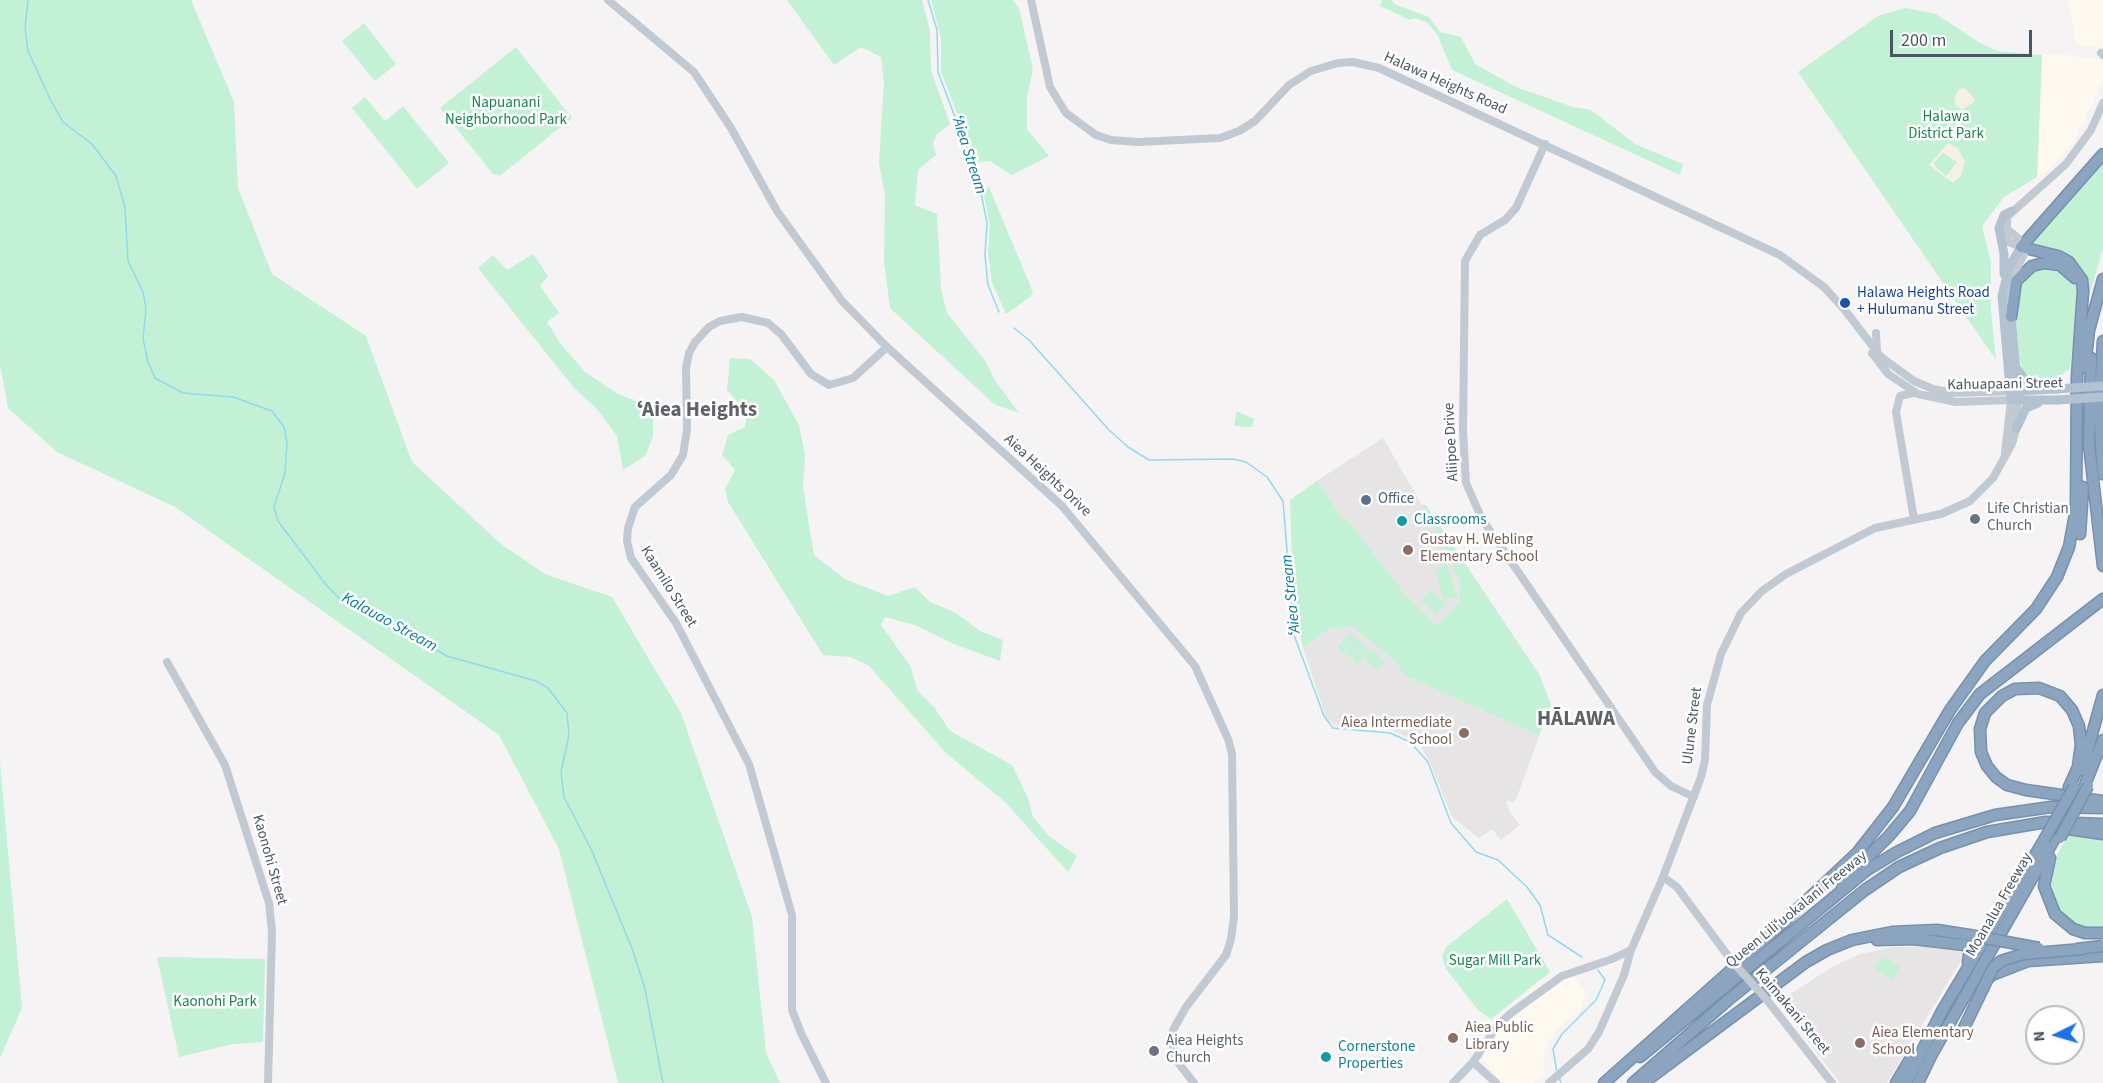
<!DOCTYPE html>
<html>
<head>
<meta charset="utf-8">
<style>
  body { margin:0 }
  #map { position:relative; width:2103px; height:1083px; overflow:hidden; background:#f5f3f3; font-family:"Source Sans 3",sans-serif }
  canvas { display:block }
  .north { position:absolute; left:2025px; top:1005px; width:60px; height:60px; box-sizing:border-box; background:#fff; border:2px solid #b7bbc0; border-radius:50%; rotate:265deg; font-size:16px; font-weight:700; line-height:24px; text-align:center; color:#4a5661 }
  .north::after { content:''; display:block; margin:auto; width:21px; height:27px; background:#1a73e8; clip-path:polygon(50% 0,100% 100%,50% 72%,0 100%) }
  .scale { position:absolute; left:1890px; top:30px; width:142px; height:27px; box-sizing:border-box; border:3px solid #4a5661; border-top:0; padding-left:8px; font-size:18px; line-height:21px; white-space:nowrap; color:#4a5661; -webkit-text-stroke:4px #fff; paint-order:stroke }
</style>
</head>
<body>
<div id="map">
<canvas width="2103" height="1083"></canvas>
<div class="north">N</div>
<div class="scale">200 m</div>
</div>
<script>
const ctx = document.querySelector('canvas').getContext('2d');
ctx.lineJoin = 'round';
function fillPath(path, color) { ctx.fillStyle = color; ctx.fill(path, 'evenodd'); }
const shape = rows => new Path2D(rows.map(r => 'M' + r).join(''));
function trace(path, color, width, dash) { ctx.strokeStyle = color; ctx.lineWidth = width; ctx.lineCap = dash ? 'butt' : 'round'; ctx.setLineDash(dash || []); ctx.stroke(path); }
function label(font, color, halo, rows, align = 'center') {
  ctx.font = font + ' "Source Sans 3",sans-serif'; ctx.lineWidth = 5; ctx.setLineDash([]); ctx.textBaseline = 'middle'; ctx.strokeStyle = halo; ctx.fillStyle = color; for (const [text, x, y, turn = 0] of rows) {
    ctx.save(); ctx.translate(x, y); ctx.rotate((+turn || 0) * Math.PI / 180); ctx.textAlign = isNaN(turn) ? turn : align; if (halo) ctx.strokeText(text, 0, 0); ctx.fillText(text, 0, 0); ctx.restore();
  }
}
fillPath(shape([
  [2068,0,2103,0,2103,48,2081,45,2075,40],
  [2042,55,2068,55,2096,59,2103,63,2103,81,2074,142,2050,169,2037,177],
  [1573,975,1586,992,1581,1010,1560,1026,1549,1041,1544,1054,1543,1076,1534,1083,1503,1083,1482,1058,1497,1031,1560,980]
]), '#fdf9ef');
fillPath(shape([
  [1383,438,1422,505,1460,580,1460,602,1437,625,1409,599,1348,520,1342,520,1318,480],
  [1351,626,1395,661,1404,675,1539,736,1517,797,1514,802,1506,801,1510,812,1520,825,1501,840,1492,829,1479,838,1452,817,1429,760,1418,742,1389,729,1334,725,1326,717,1303,648,1329,629],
  [1893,947,1922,947,1966,952,1887,1083,1840,1083,1778,1002,1832,967,1860,954]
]), '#e6e4e5');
fillPath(shape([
  [0,0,191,0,234,102,238,188,272,274,366,336,412,462,501,544,545,574,612,597,681,713,752,917,766,1053,780,1083,618,1083,559,849,499,735,175,507,57,452,8,408,0,364],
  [787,0,922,0,930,31,931,70,950,124,937,134,933,143,936,155,918,170,915,205,937,214,941,289,947,313,986,362,994,379,1019,413,994,404,890,308,884,262,885,195,879,163,884,83,881,57,861,47,834,65],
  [931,0,1013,0,1019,8,1033,69,1027,97,1027,129,1049,156,1012,175,990,161,976,162,941,72,941,38],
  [1382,0,1391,0,1394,4,1429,17,1440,32,1461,37,1475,64,1516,87,1573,107,1591,110,1635,144,1683,164,1680,175,1452,70,1438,36,1428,23,1416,18,1410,20,1380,6],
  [1905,8,1936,14,1980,43,1997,51,2042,55,2037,177,2004,197,1982,226,1991,262,1991,312,1996,360,1798,72,1878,16],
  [364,23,396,64,375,81,342,41],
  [516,47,572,118,501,175,493,174,440,108],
  [365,97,385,121,403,106,449,163,417,189,352,108],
  [2103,163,2103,248,2085,310,2084,276,2078,265,2070,256,2033,247,2032,242],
  [989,187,1033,292,1030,297,1006,314,992,283,988,252,990,227,983,191],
  [533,254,548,276,540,286,559,313,547,322,560,343,585,372,618,394,653,408,653,436,645,456,623,470,617,436,597,409,575,389,478,268,493,255,507,270],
  [2037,267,2057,267,2073,278,2078,292,2078,302,2070,368,2055,381,2039,383,2028,379,2021,368,2014,307,2017,286],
  [730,358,750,359,774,380,799,425,805,455,803,487,814,555,845,579,888,596,915,587,930,602,956,613,980,631,1003,640,1000,661,954,644,915,625,885,617,881,625,911,667,917,690,934,707,950,731,1012,765,1028,798,1033,817,1049,836,1077,856,1068,872,1005,802,946,753,869,666,851,657,823,655,728,502,725,489,735,470,722,455,728,435,745,427,747,412,727,390],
  [1237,411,1254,419,1252,427,1234,426],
  [1318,480,1342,519,1348,520,1409,599,1437,625,1460,602,1460,580,1422,505,1426,505,1539,674,1551,704,1539,736,1404,675,1395,661,1351,626,1329,629,1303,648,1293,596,1290,500],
  [1446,564,1458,597,1443,599,1436,572],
  [1430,590,1446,603,1436,614,1421,601],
  [1349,633,1355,637,1344,652,1338,647],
  [1356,638,1362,643,1351,658,1345,653],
  [1363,644,1369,649,1358,664,1352,659],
  [1371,650,1385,661,1378,670,1364,659],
  [0,762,22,1008,0,1058],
  [2071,830,2103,834,2103,928,2079,927,2062,917,2048,886,2053,862],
  [1507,899,1550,972,1491,1019,1478,1010,1446,969,1442,956,1446,947],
  [1882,956,1900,967,1893,980,1875,969],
  [157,957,265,959,263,1042,233,1044,179,1057]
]), '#c3f1d5');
fillPath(shape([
  [1965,88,1976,101,1962,110,1956,106,1954,99,1958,90],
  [1948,143,1958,148,1965,162,1961,176,1953,183,1929,165],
  [1943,153,1957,162,1946,176,1935,166,1934,163]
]), '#f5f0e5');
trace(shape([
  [28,0,25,28,28,51,51,101,63,122,92,144,116,176,125,207,128,261,143,292,146,308,143,339,148,362,155,378,183,393,233,397,272,411,284,427,287,443,285,473,274,507,278,521,327,586,340,599,372,613,447,656,536,681,548,688,567,713,569,735,561,772,564,797,592,851,633,951,645,989,663,1083],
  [928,0,937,30,938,72,978,178,987,223,985,255,988,285,999,312],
  [1014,328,1029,340,1109,430,1128,447,1149,460,1233,459,1246,462,1267,477,1283,501,1294,635,1324,716,1333,728,1390,733,1410,742,1428,762,1451,823,1476,852,1498,860,1527,887,1540,905,1548,935,1582,957],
  [1557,1073,1553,1049,1562,1034,1596,1000,1605,980,1598,970],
  [1559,1077,1561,1083]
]), '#90daee', 1.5);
const highway = shape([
  [2011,317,2016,281,2032,266,2044,263,2060,265,2075,278],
  [2103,341,2099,416,2103,474],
  [2091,358,2089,445,2103,566],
  [2085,367,2089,330,2103,279],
  [2080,534,2083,487],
  [2082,770,2103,695],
  [2069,787,2078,767,2081,745,2079,726,2072,710,2060,696,2039,688,2015,689,2002,696,1985,713,1980,729,1981,752,1987,766,1996,777,2007,785,2026,790,2103,801],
  [2084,787,2103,740],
  [2068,829,2103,834],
  [2050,858,2044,886,2055,914,2073,929,2085,933,2103,933],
  [1841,884,1889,836,1910,811,1958,723,1980,694,2103,599],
  [1877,940,1913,939,1965,945,1970,950,1968,962],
  [1986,980,1992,975,2028,961,2103,956],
  [1640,1057,1867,870,1897,852,1935,833,1995,815,2051,807,2103,808],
  [1646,1081,1806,962,1827,950,1852,940,1892,932,1937,930,1969,935],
  [1604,1083,1758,946,1857,853,1893,807,1950,710,1985,661,2036,609,2057,577,2069,547,2076,509,2077,376,2083,291,2082,280,2069,262,2058,256,2021,247,2103,154],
  [1633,1083,1727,1001,1865,890,1899,867,1940,848,1987,832,2046,822,2103,824],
  [1896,1083,1909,1061],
  [1906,1083,1942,1011,2044,840],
  [1918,1083,1932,1054,2055,838]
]);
trace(highway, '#7690ad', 13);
trace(shape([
  [608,0,694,72,731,128,777,211,842,301,887,347,1062,506,1195,666,1228,739,1232,754,1234,916,1231,939,1226,955,1186,1007,1173,1030,1172,1042,1176,1060,1194,1083],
  [1031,0,1050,87,1066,113,1096,135,1111,140,1138,142,1220,138,1239,131,1255,121,1289,85,1311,71,1338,63,1353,62,1379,68,1780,255,1824,287,1844,309,1881,357,1914,381,1933,389,1953,393,2018,391,2016,429,2012,444,1993,478,1970,501,1941,514,1875,528,1786,574,1762,591,1741,613,1721,654,1707,705,1705,760,1701,777,1663,877,1631,950,1624,975,1599,1032,1588,1049,1549,1083],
  [2101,53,2103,55],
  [1545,144,1516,208,1505,220,1480,235,1465,261,1463,431,1466,483,1482,519,1655,772,1671,786,1694,797],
  [2009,215,2066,164,2091,130,2103,103],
  [2007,219,2007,229,2017,237,2024,254,2011,280,2009,301],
  [2003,229,2009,242,2021,247],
  [1876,333,1877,350],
  [1872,353,1888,374,1918,394,1956,402,2011,400,2005,453],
  [1913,393,1900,396,1896,412,1914,519],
  [167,662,225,765,269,903,272,932,268,1083],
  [1663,877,1677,887,1731,960],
  [1767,1000,1832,1083],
  [1473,1062,1496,1083],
  [826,1083,801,1033,792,1010,792,915,749,764,676,623,631,558,627,541,628,528,635,507,671,475,683,455,687,429,686,368,689,353,695,342,709,327,720,321,742,317,768,323,781,334,811,374,829,385,853,378,887,347],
  [1453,1083,1473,1062,1498,1025,1511,1013,1562,976,1612,959,1631,950]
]), '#c1cad2', 8);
trace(shape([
  [2021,247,2009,267,2002,296,2011,400,2057,400],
  [2004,274,2004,254,1999,228,2004,215,2012,211],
  [2011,317,2018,391,2056,389],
  [2017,369,2026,382,2043,387],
  [2016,429,2026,408,2038,403]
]), '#b3c2d1', 9);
trace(highway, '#8ba5c1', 10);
const highwayBridge = shape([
  [2060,838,2088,786],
  [2044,840,2074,787],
  [1969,935,2039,948],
  [2076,949,2103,946],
  [1962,1032,1993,968,2001,961,2023,954,2083,949]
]);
trace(highwayBridge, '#7690ad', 13, []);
trace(shape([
  [1731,960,1767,1000]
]), '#c1cad2', 8);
trace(shape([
  [2056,389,2103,386],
  [2057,400,2103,397]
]), '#b3c2d1', 9);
trace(highwayBridge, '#8ba5c1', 10);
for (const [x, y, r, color] of [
  [1845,303,6,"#1a4fb4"],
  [1366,500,6,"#5c6f8a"],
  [1975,519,6,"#6b7280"],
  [1402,521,6,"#0f9aa8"],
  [1408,550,6,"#8d6e63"],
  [1464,733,6,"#8d6e63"],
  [1453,1038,6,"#8d6e63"],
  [1860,1043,6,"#8d6e63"],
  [1154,1051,6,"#6b7280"],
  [1326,1057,6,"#0f9aa8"]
]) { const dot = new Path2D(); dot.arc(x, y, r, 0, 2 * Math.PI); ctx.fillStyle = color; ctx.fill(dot); trace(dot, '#fff', 2); }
label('15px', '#4a5661', '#fff', [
  ["Halawa Heights Road",1445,84,24],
  ["Kahuapaani Street",2005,385,-1],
  ["Aliipoe Drive",1452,442,-93],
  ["Aiea Heights Drive",1047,476,43],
  ["Kaamilo Street",668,587,58],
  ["Ulune Street",1693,726,-83],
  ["Kaonohi Street",269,860,74],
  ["Moanalua Freeway",2000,905,-60],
  ["Queen Liliʻuokalani Freeway",1797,910,-39],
  ["Kaimakani Street",1792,1012,50]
]);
label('15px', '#17864f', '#fff', [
  ["Napuanani",506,104],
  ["Neighborhood Park",506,121],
  ["Halawa",1946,118],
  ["District Park",1946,135],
  ["Sugar Mill Park",1495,962],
  ["Kaonohi Park",215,1003]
]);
label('15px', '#164399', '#fff', [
  ["Halawa Heights Road",1857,294],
  ["+ Hulumanu Street",1857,311]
], 'left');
label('15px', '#4e5e75', '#fff', [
  ["Office",1378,500]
], 'left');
label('15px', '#5b616d', '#fff', [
  ["Life Christian",1987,510],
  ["Church",1987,527],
  ["Aiea Heights",1166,1042],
  ["Church",1166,1059]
], 'left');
label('15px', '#0d838f', '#fff', [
  ["Classrooms",1414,521],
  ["Cornerstone",1338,1048],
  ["Properties",1338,1065]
], 'left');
label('15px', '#785e54', '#fff', [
  ["Gustav H. Webling",1420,541],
  ["Elementary School",1420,558],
  ["Aiea Intermediate",1452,724,"right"],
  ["School",1452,741,"right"],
  ["Aiea Public",1465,1029],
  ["Library",1465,1046],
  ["Aiea Elementary",1872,1034],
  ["School",1872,1051]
], 'left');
label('italic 16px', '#0c7c9b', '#fff', [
  ["ʻAiea Stream",968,155,72],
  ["ʻAiea Stream",1292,595,-96],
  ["Kalauao Stream",389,623,29]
]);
label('bold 21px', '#5f6368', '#fff', [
  ["ʻAiea Heights",697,411],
  ["HĀLAWA",1576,720]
]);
</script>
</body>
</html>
